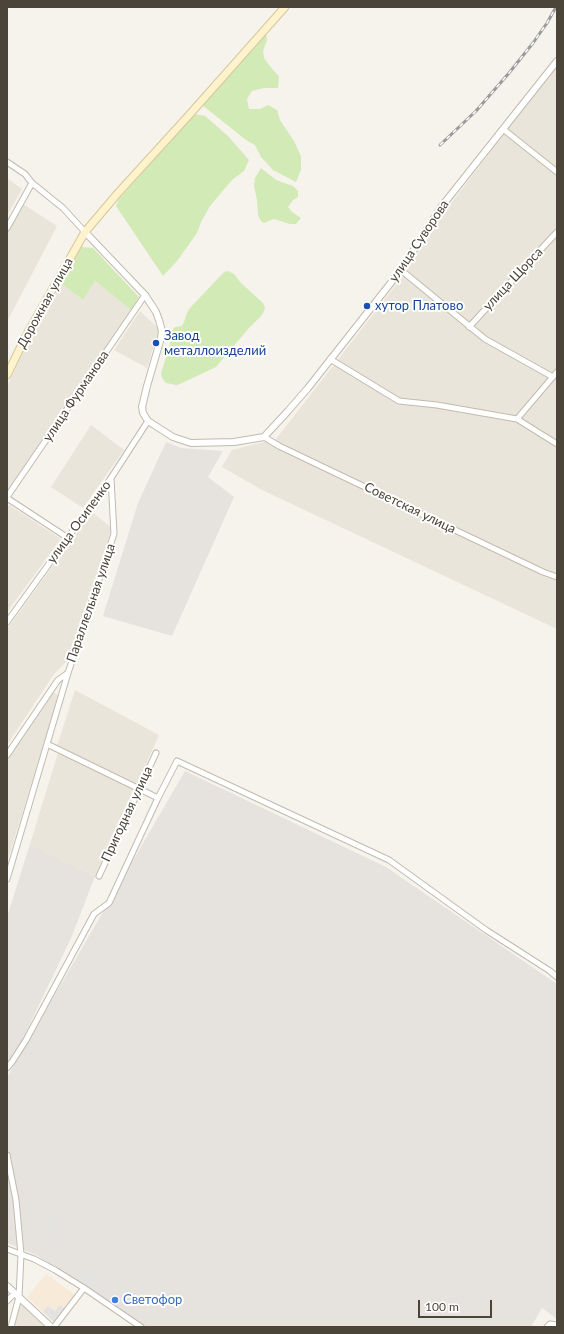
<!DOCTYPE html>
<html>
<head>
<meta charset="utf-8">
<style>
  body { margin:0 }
  #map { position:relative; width:564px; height:1334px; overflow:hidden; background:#f6f3ec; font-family:Lato,sans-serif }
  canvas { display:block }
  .frame { position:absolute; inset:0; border:8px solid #4b4439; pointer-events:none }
  .scale { position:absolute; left:418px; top:1300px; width:74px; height:18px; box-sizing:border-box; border:2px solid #4b4439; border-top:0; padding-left:5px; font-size:12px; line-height:14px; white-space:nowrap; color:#4b4439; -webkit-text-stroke:3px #fff; paint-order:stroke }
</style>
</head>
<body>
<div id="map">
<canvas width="564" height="1334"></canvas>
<div class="frame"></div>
<div class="scale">100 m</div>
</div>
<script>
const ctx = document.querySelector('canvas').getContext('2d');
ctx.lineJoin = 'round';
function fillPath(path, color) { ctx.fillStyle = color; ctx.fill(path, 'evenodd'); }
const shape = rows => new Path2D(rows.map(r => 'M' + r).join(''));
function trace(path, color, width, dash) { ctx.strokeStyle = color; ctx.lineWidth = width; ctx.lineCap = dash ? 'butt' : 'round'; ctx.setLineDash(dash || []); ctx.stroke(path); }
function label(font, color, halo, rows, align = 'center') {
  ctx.font = font + ' Lato,sans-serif'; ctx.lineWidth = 4; ctx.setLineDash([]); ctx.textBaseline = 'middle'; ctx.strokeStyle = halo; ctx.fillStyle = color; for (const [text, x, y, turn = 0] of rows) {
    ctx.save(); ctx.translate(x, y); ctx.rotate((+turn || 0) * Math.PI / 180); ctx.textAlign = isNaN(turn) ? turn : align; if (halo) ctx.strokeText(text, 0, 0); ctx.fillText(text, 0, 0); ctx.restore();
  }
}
fillPath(shape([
  [557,65,557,629,262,490,222,467,232,450,276,439,406,272,442,215],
  [7,178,22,189,7,216],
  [23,204,57,226,7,322,7,233],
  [95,281,131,310,40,445,7,491,7,386,39,319,62,284,83,300],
  [140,311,159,329,147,368,114,350],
  [91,425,124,450,83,508,51,487],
  [9,505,61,539,7,612,7,508],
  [92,512,112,528,67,661,54,674,7,745,7,629],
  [75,690,159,735,137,784,57,746],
  [52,691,59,696,7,862,7,760],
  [58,753,134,788,95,876,30,844],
  [21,1304,45,1327,13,1327]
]), '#eae5da');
fillPath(shape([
  [46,1274,77,1296,57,1325,27,1297]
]), '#f7ead8');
fillPath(shape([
  [166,442,181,448,223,451,208,477,234,497,172,636,103,616,138,503],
  [185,771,386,867,557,984,557,1319,542,1308,531,1327,146,1327,36,1255,7,1243,7,1077],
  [30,844,95,876,72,936,14,1057,7,1064,7,917]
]), '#e6e2dd');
fillPath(shape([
  [266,33,267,40,263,51,264,58,273,70,279,76,278,88,264,88,252,91,247,99,249,109,260,109,268,105,277,110,280,120,294,141,301,156,301,170,296,182,273,170,261,157,255,145,246,140,202,105],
  [194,114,205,116,228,136,249,160,244,171,232,180,210,206,201,222,197,233,177,261,163,276,116,206,119,199],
  [261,168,276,180,293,186,298,191,298,197,293,200,288,207,292,212,301,218,296,224,290,224,274,219,264,223,261,221,258,215,257,200,254,186,255,178],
  [81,247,93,248,139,297,131,310,95,281,83,300,62,284],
  [228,271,234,274,241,283,263,303,265,308,264,311,261,316,248,329,216,367,180,384,176,385,166,383,162,378,161,373,170,344,173,329,175,327,182,326,184,322,187,313,189,309,224,272]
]), '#d2eab5');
fillPath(shape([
  [48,1215,58,1217,64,1248,52,1250],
  [81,1265,107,1283,100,1295,73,1277],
  [60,1305,67,1310,57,1325,43,1312,48,1306,55,1311]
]), '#e5e3e0');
const minor = shape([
  [503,129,557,172],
  [7,162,25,174,32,183,63,208,85,232],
  [7,228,32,183],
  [401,270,485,339,553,377],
  [469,327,557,232],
  [330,359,399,401,437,405,517,419,557,444],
  [517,419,557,372],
  [264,437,279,446,543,572,557,577],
  [7,497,145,295],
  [7,498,68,538],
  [7,622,111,478,148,421],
  [47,744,158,798],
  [7,755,58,680,68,673],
  [99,876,156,753],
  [7,879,68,673,114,534,111,478],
  [7,1068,12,1062,26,1040,94,914,109,903,158,798,177,761,389,860,486,930,550,971,557,977],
  [7,1155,16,1200,21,1254,19,1297,11,1327],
  [7,1249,34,1259,55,1270,84,1288,141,1327],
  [7,1301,15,1293],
  [54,1327,84,1288],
  [547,1327,550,1324,557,1325]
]);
const tertiary = shape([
  [85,232,145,295,156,312,159,320,162,331,161,338,147,386,142,407,143,413,148,421,173,437,191,443,234,442,264,437,288,411,308,388,401,270,442,206,557,61],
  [7,1286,51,1327]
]);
const secondary = shape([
  [7,375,26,336,85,232,118,193,190,114,285,7]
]);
trace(minor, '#c2bbae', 7);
trace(tertiary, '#c2bbae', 8);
trace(secondary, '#d6c79b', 9);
trace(minor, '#fff', 5);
trace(tertiary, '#fff', 6);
trace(secondary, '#fff3cd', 7);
const rail = shape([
  [440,145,476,111,509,73,533,43,547,23,556,7]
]);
trace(rail, '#9a9a9a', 3);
trace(rail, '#fff', 1.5, [4.5]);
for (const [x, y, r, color] of [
  [367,306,4,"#1a4fb4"],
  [156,343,4,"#1a4fb4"],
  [115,1300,4,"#3f7fe0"]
]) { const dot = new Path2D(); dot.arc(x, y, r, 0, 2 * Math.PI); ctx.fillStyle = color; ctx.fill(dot); trace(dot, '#fff', 1.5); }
label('13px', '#4b4439', '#fff', [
  ["улица Суворова",419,241,-56],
  ["улица Щорса",513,279,-47],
  ["Дорожная улица",45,303,-61],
  ["улица Фурманова",76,396,-56],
  ["Советская улица",410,508,26],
  ["улица Осипенко",79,522,-54],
  ["Параллельная улица",91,603,-71],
  ["Пригодная улица",127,814,-65]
]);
label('13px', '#164399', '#fff', [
  ["хутор Платово",375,306],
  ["Завод",164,336],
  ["металлоизделий",164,351]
], 'left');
label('13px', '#366cbe', '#fff', [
  ["Светофор",123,1300]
], 'left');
</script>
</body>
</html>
